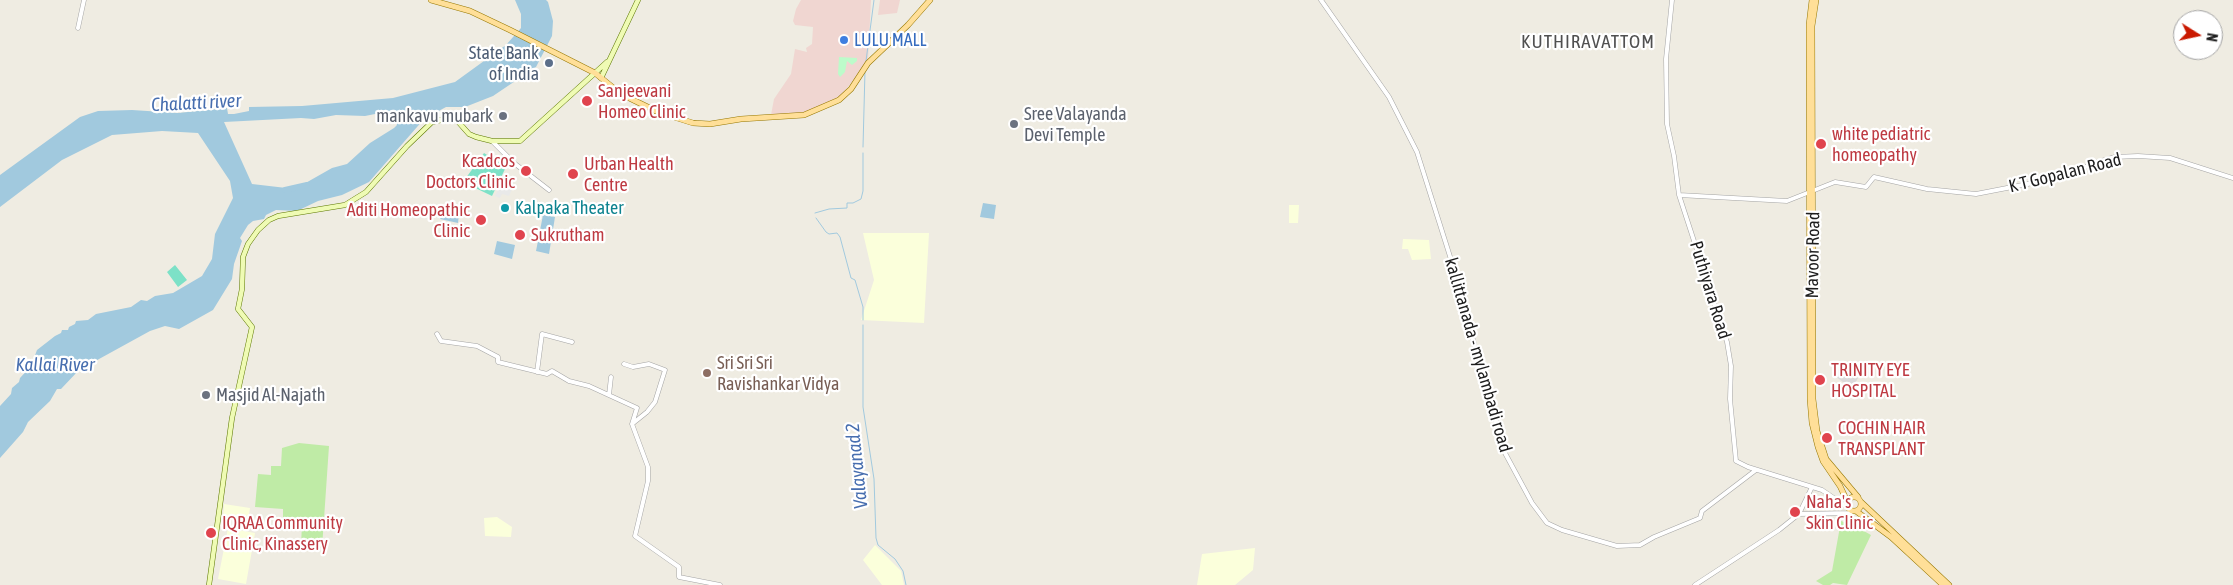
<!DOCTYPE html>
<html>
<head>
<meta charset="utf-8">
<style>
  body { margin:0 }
  #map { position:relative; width:2233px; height:585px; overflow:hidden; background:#efece2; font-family:"Asap Condensed",sans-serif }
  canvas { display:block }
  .north { position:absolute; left:2173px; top:10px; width:50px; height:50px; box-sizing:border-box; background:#fff; border:1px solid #a5a5a5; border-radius:50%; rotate:100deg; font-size:14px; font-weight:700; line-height:20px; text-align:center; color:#1d1d1d }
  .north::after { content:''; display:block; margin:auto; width:18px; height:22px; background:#ca1900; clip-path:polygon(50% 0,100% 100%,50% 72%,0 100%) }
</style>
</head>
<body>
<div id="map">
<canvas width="2233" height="585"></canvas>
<div class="north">N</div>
</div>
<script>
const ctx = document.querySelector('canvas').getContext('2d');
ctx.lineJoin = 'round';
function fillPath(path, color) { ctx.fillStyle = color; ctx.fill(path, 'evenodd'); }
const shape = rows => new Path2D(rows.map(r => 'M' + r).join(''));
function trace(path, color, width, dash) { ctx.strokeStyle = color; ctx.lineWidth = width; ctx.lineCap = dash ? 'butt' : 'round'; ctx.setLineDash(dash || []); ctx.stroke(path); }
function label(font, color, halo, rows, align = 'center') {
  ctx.font = font + ' "Asap Condensed",sans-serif'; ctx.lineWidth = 4.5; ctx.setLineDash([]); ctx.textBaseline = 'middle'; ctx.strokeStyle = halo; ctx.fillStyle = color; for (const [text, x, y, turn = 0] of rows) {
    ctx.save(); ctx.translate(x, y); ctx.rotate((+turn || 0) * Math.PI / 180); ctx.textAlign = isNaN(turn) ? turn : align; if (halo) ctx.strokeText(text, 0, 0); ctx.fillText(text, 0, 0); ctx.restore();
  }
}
fillPath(shape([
  [1838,369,1858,378,1852,389,1835,376]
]), '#dbdada');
fillPath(shape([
  [801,0,871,0,868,61,841,96,821,107,795,115,771,115,774,99,791,74,795,49,807,52,806,48,812,44,813,27,795,25,793,21,796,9],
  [880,0,900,0,897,13,878,15]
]), '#f0d6d1');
fillPath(shape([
  [1289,205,1299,205,1298,223,1289,223],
  [863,233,929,233,924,323,861,320,874,280],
  [1403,239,1429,240,1431,259,1412,260,1408,249,1402,249],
  [224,504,250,508,248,521,223,518],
  [497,517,512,527,511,537,485,536,484,518],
  [228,528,255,533,246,584,218,579],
  [875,545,901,571,904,585,882,585,863,560],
  [1255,548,1253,570,1235,585,1197,585,1202,554]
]), '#fbffdb');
fillPath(shape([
  [299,443,329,446,322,548,301,546,302,524,283,522,283,509,255,507,258,474,271,475,271,466,281,466,282,448],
  [1841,521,1853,525,1871,535,1847,585,1833,583,1830,585,1823,585,1816,581,1832,571]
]), '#bfeba6');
fillPath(shape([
  [839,57,857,58,857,61,852,65,847,61,845,72,840,77,838,74]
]), '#bdfbca');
fillPath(shape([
  [484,153,506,167,492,196,463,182],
  [175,265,187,280,178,287,167,272]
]), '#7de1c7');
fillPath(shape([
  [502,181,513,187,509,196,502,194,500,198,495,196]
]), '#e9e9e9');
fillPath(shape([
  [515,0,546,0,548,2,553,21,552,36,536,67,493,96,465,107,446,107,424,119,369,182,342,195,318,201,297,211,276,210,266,215,264,219,253,221,248,225,240,238,242,241,234,264,232,279,213,310,179,329,165,326,150,331,79,370,61,389,57,389,50,401,28,422,23,432,0,458,0,406,11,394,12,388,19,382,20,378,31,366,37,350,55,336,61,333,62,330,68,330,69,327,75,324,76,321,88,320,96,314,131,307,141,300,147,301,155,296,173,293,202,276,212,259,215,234,233,198,230,181,198,133,162,131,112,135,62,160,0,207,0,175,80,117,98,111,132,110,178,113,227,108,228,114,234,114,249,111,249,107,302,106,393,98,455,82,506,45,521,28,521,14],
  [385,112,393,112,397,125,394,128,370,143,347,164,332,168,295,189,252,184,224,122,301,118,314,119,336,115,365,116],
  [983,203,996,205,994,219,980,217],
  [447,204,460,205,458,223,440,219,441,209,444,210],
  [543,215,555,217,549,254,536,251],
  [497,241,515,245,512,259,494,254]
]), '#a1c9de');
trace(shape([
  [866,61,874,0],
  [863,147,865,71],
  [815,213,829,209,847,208,847,203,853,203,861,199,863,191,863,153],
  [816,218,826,232,829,234,837,233,840,237,851,278,855,280,863,307,863,320],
  [863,325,863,407,874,479,876,538,878,545,895,559,903,571,906,585]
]), '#a1c9de', 1);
trace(shape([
  [285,190,307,185]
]), '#a1c9de', 6);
const tertiary = shape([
  [1321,0,1389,97,1417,152,1466,307,1470,329,1505,453,1532,503,1547,523,1562,530,1617,546,1640,545,1654,537,1700,518,1702,511,1756,470],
  [1672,0,1666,59,1667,124,1674,156,1679,195,1727,342,1731,366,1730,399,1736,461,1748,467,1822,490,1847,507],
  [78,28,84,0],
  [492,141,514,163,549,190],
  [1679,195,1787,201,1835,182,1866,187,1874,177,1927,189,1976,194,2069,176,2091,164,2115,157,2138,156,2170,158,2233,178],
  [437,334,441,341,477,346,498,357,498,362,547,374,552,371,569,381,589,386,637,408,632,424,647,412,655,402,665,370,649,364,633,367,624,364],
  [537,372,542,334,572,342],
  [609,395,611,377],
  [632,424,648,467,648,481,635,536,679,567,679,577,720,585],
  [1799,514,1812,487],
  [1695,585,1779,530,1799,514,1849,513,1853,511]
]);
const secondary = shape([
  [601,78,638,0],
  [209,585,232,418,252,327,238,309,242,289,243,257,248,244,258,230,269,220,278,216,345,205,366,192,407,146,432,122,454,117,469,134,476,137,492,141,520,141,607,62]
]);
const primary = shape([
  [431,0,470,11,510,30,595,73,621,94,658,112,693,123,710,124,741,119,804,115,839,100,851,89,868,63,908,25,930,0],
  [1812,0,1809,25,1810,399,1812,423,1818,447,1823,461,1840,486,1847,501],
  [1816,0,1812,26,1813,399,1817,431,1826,459,1858,497],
  '1847 504a7 7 0 1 1 14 0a7 7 0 1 1-14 0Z',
  [1861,502,1949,585],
  [1856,511,1891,537,1943,585]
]);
trace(tertiary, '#a4a4a4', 5);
trace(secondary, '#5c7701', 5.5);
trace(primary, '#967700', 6);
trace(tertiary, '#fff', 4);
trace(secondary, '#effbb4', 4.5);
trace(primary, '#ffdf98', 5);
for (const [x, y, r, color] of [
  [844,40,5,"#3f7fe0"],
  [549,63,5,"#5c6f8a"],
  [587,101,6,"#e0444e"],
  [503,116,5,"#6b7280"],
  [1014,124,5,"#6b7280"],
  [1821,144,6,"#e0444e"],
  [526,171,6,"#e0444e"],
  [573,174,6,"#e0444e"],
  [505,208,5,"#0f9aa8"],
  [481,220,6,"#e0444e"],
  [520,235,6,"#e0444e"],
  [707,373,5,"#8d6e63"],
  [1820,380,6,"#e0444e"],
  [206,395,5,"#6b7280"],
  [1827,438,6,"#e0444e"],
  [1795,512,6,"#e0444e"],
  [211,533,6,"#e0444e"]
]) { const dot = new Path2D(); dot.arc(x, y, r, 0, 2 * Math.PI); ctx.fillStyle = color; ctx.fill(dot); trace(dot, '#fff', 2); }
label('18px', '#366cbe', '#fff', [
  ["LULU MALL",854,40]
], 'left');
label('18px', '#4e5e75', '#fff', [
  ["State Bank",539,53],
  ["of India",539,74]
], 'right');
label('18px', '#be3a42', '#fff', [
  ["Sanjeevani",598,91],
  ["Homeo Clinic",598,112],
  ["white pediatric",1832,134],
  ["homeopathy",1832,155],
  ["Kcadcos",515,161,"right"],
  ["Doctors Clinic",515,182,"right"],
  ["Urban Health",584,164],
  ["Centre",584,185],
  ["Aditi Homeopathic",470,210,"right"],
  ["Clinic",470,231,"right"],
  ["Sukrutham",531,235],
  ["TRINITY EYE",1831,370],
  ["HOSPITAL",1831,391],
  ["COCHIN HAIR",1838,428],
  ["TRANSPLANT",1838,449],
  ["Naha's",1806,502],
  ["Skin Clinic",1806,523],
  ["IQRAA Community",222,523],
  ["Clinic, Kinassery",222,544]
], 'left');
label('18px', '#5b616d', '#fff', [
  ["Sree Valayanda",1024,114],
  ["Devi Temple",1024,135],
  ["mankavu mubark",493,116,"right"],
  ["Masjid Al-Najath",216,395]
], 'left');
label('18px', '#1d1d1d', '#fff', [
  ["K T Gopalan Road",2065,173,-14],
  ["Mavoor Road",1813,255,-89],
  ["Puthiyara Road",1710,290,73],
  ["kallittanada - mylambadi road",1478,355,74]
]);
label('18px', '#0d838f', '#fff', [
  ["Kalpaka Theater",515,208]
], 'left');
label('18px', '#785e54', '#fff', [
  ["Sri Sri Sri",717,363],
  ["Ravishankar Vidya",717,384]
], 'left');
ctx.letterSpacing = '1px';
label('19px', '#505050', '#fff', [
  ["KUTHIRAVATTOM",1588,42]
]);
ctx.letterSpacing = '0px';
label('italic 19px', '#476eaf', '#fff', [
  ["Chalatti river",196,103,-3],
  ["Kallai River",55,365],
  ["Valayanad 2",857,466,-96]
]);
</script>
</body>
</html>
